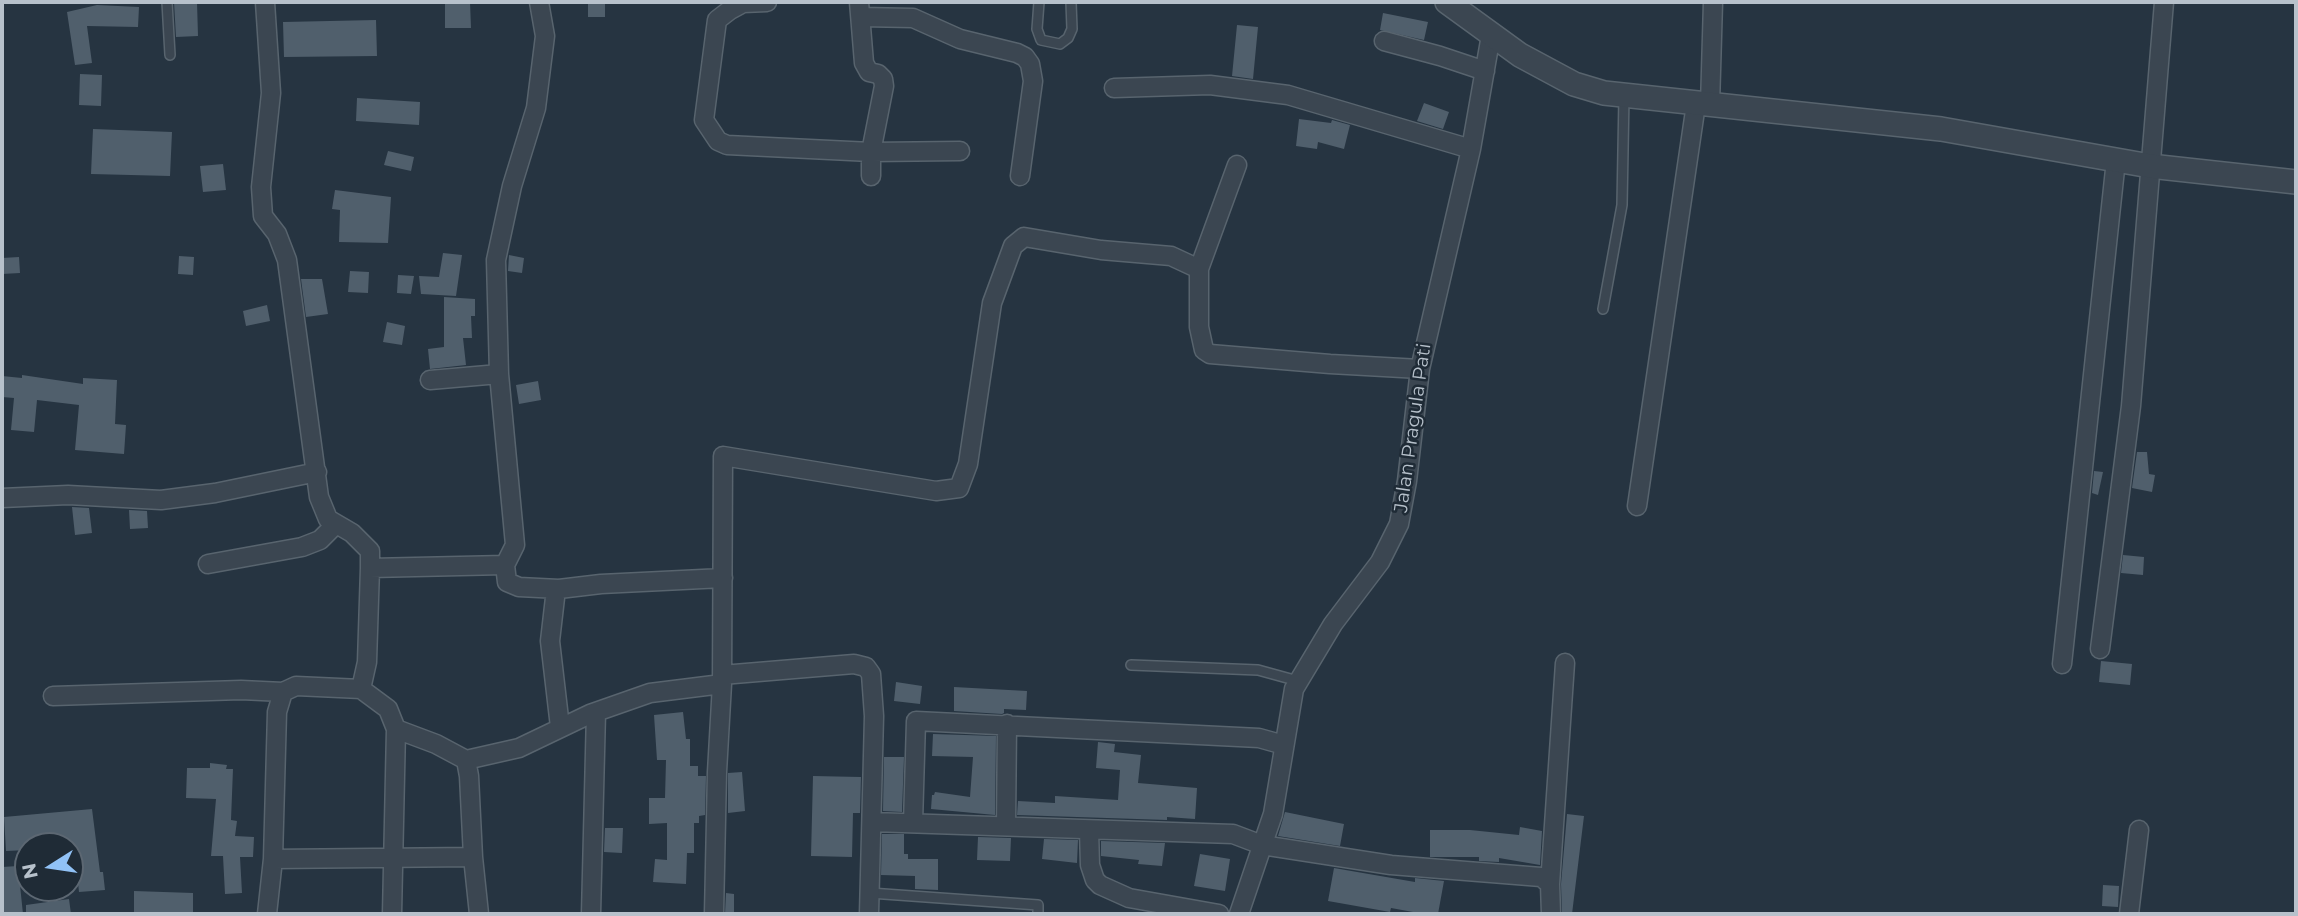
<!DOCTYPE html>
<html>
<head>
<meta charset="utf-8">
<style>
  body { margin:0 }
  #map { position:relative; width:2298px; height:916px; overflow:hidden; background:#263441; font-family:Montserrat,sans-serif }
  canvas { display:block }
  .frame { position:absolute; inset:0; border:4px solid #b7c1cb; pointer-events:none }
  .north { position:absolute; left:14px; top:832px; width:70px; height:70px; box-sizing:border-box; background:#1f2b36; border:2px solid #5c6772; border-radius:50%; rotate:258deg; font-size:19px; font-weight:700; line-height:28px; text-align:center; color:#b7c1cb }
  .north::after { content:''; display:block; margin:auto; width:24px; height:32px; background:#91c2f6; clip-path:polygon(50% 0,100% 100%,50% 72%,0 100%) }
</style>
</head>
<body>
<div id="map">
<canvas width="2298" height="916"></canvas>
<div class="frame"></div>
<div class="north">N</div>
</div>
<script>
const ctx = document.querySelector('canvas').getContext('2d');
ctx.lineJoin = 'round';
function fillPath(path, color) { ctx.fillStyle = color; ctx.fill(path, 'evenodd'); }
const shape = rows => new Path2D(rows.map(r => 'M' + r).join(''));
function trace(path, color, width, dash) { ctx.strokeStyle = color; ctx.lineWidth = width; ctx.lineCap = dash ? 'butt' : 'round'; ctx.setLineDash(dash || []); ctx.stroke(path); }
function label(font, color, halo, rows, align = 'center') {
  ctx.font = font + ' Montserrat,sans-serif'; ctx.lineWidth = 5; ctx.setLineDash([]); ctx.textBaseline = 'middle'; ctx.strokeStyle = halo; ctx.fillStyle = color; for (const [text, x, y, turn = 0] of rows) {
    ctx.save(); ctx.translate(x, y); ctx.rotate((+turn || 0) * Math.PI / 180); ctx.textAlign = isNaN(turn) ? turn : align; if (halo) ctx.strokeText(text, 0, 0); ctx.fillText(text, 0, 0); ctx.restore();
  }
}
fillPath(shape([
  [174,2,197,2,198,36,176,37],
  [445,2,470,2,471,28,445,28],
  [588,2,605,2,605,17,588,17],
  [97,5,139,7,138,27,87,26,92,63,75,65,67,12],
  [1383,13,1428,22,1424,40,1380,30],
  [376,20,377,56,284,57,283,22],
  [1237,25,1258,27,1253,79,1232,76],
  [80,74,102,75,101,106,79,105],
  [357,98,420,102,419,125,356,121],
  [1424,103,1449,112,1443,129,1417,121],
  [1299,119,1331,123,1332,120,1350,125,1344,149,1318,142,1317,149,1296,146],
  [93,129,172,132,170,176,91,174],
  [388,151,414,157,411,171,384,165],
  [223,164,226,190,203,192,200,166],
  [335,190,391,197,388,243,339,242,340,210,332,209],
  [443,253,462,255,456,296,421,294,419,276,439,277],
  [509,255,524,258,522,273,508,271],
  [179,256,194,257,193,275,178,274],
  [19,257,20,273,2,274,2,258],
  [350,271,369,272,368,293,348,292],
  [398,275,414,276,411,294,397,293],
  [301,279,322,279,328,314,306,317],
  [444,297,475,299,475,316,471,316,472,338,463,338,466,365,430,369,428,349,444,347],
  [267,305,270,321,246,326,243,311],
  [387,322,405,326,402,345,383,342],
  [22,375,83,384,83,378,117,380,115,424,126,425,124,454,75,450,79,405,37,400,34,432,11,430,14,398,2,397,2,376,22,378],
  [538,381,541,400,519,404,516,385],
  [2137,452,2147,452,2149,474,2155,475,2152,492,2132,488],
  [2094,471,2103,472,2098,495,2092,493],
  [72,507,89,508,92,533,75,535],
  [129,510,147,511,148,528,130,529],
  [2123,555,2144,557,2143,575,2121,573],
  [2101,661,2132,664,2130,685,2099,682],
  [896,682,922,686,920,704,894,701],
  [954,687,1027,691,1026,710,1004,709,1004,713,1002,714,954,711],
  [683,712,686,739,690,739,690,766,698,766,698,776,706,776,705,815,699,816,699,823,694,823,694,853,687,853,686,884,653,882,655,859,667,860,667,823,649,824,649,798,665,798,666,760,657,760,654,715],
  [933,734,996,736,995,815,931,809,932,795,934,795,935,792,970,797,973,757,932,756],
  [1098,742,1115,744,1114,752,1141,755,1138,783,1197,788,1195,819,1167,817,1167,820,1017,815,1018,801,1055,803,1055,796,1118,800,1120,770,1096,768],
  [884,757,904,757,902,812,883,811],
  [210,763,227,765,226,769,233,769,231,820,237,821,235,836,254,837,253,857,240,857,242,893,225,894,223,856,211,856,216,799,186,798,187,768,210,768],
  [742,772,745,811,728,813,728,773],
  [813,776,861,777,860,813,853,813,852,857,811,856],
  [92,809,100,872,103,872,105,890,79,892,75,854,72,854,71,846,28,846,28,850,6,851,4,817],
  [1285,812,1344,824,1340,846,1278,836],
  [1567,814,1584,816,1572,914,1562,913,1561,884],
  [1520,827,1542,831,1540,865,1499,858,1499,862,1479,861,1479,857,1430,857,1430,830,1470,830,1519,835],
  [605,828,623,828,622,853,604,852],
  [882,834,904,834,904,854,908,854,908,859,938,859,938,890,915,889,915,876,881,875],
  [978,837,1011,838,1010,861,977,860],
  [1044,839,1078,840,1077,863,1042,859],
  [1101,841,1165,843,1162,866,1138,864,1139,860,1101,856],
  [1200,854,1230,859,1225,891,1194,886],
  [18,866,23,914,2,914,2,867],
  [1334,868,1415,882,1415,878,1444,881,1438,914,1424,914,1391,908,1390,912,1328,901],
  [2103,885,2119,886,2118,907,2102,906],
  [134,891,193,893,193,914,134,912],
  [726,893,734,894,734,914,725,914],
  [69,899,71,914,26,914,26,905]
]), '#505f6c');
const service = shape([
  [167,2,170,55],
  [1039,2,1037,29,1041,40,1060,44,1068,38,1072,29,1071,2],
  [1603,309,1622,205,1624,96],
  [1131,665,1258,670,1298,681],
  [870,893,1038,905,1038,914]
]);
const minor = shape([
  [265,2,271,93,261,187,263,216,277,234,287,260,319,497,328,519,352,533,370,551,370,568,367,662,361,689,296,686,283,692,277,712,273,859,267,914],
  [767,2,743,3,730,10,717,20,704,120,718,141,727,145,871,152,960,151],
  [859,2,864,63,869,72,878,74,883,79,884,86,871,152,871,176],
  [861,17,913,18,960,39,1017,53,1025,57,1030,64,1033,81,1020,176],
  [1384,41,1440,56,1485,71],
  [1114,88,1210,85,1288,95,1471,149],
  [1710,105,1713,2],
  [1199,269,1237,165],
  [430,380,499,374],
  [2,498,68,495,161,500,215,493,317,472],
  [1637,506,1696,104],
  [208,564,302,547,320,540,336,524],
  [505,565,507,582,519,587,559,589,601,584,723,578],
  [370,568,505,565,515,545,499,374,496,260,512,186,536,108,545,36,539,2],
  [556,589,550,641,560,727],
  [2100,649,2131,406,2164,2],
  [2062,664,2116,160],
  [722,675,854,664,866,667,871,674,874,716,869,914],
  [361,689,388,709,396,729,392,914],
  [53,696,241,690,283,692],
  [396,729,436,744,466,760],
  [872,822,1233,834,1262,845,1391,865,1541,877,1550,884,1551,914],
  [913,823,916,721,1259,738,1284,745],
  [1006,826,1007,724],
  [1089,830,1090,865,1095,880,1100,885,1129,898,1219,914],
  [273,859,473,857],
  [1550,884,1565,663],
  [479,914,473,857,469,776,466,760,519,748,590,714,650,693,722,684],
  [591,914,596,712],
  [714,914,717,772,722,684,723,456,936,491,959,488,968,464,992,303,1013,246,1024,237,1101,250,1171,256,1199,269,1199,327,1204,350,1210,354,1330,364,1420,369],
  [1239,914,1273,814,1294,689,1333,624,1380,562,1399,524,1407,481,1420,369,1471,149,1491,35],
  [2129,914,2139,830]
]);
const tertiary = shape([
  [1447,2,1520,55,1574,84,1604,93,1941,129,2150,166,2296,182]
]);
trace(service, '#58646e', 12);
trace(minor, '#58646e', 21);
trace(tertiary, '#58646e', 26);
trace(service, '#3b4651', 9);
trace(minor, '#3b4651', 18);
trace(tertiary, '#3b4651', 23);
label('19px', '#b7c1cb', '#1f2b36', [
  ["Jalan Pragula Pati",1413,428,-82]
]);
</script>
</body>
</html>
